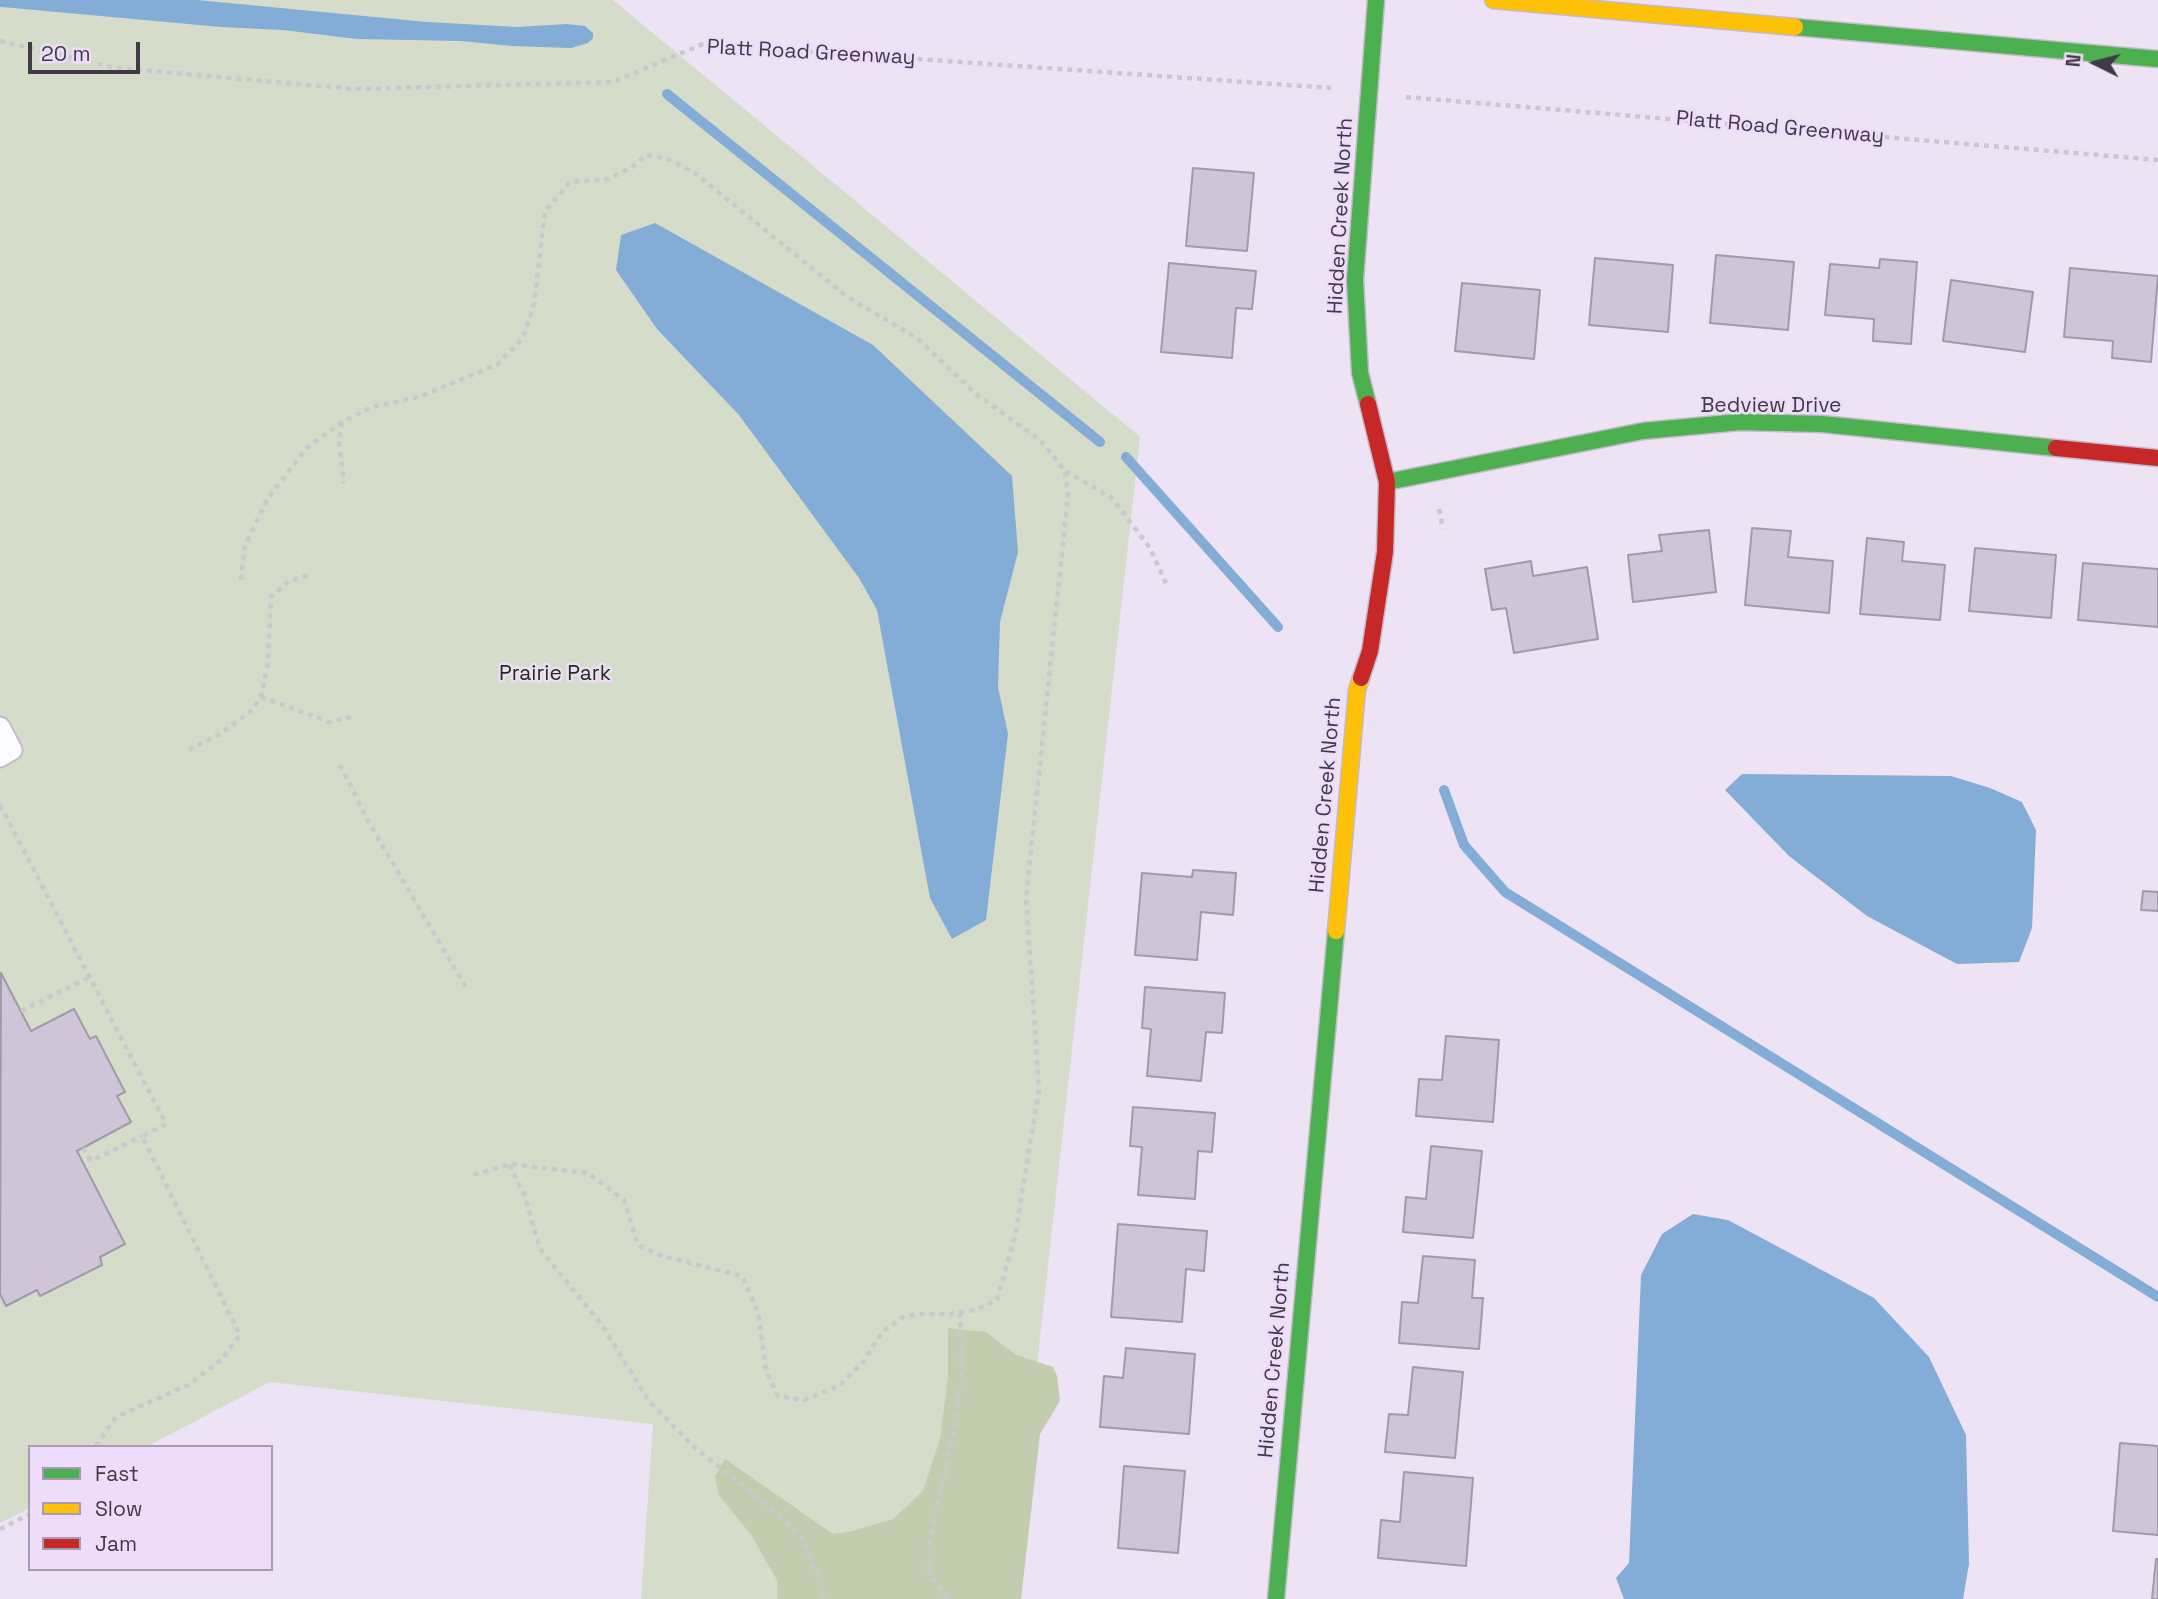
<!DOCTYPE html>
<html>
<head>
<meta charset="utf-8">
<style>
  body { margin:0 }
  #map { position:relative; width:2158px; height:1599px; overflow:hidden; background:#ede3f4; font-family:"Space Grotesk",sans-serif }
  canvas { display:block }
  .legend { position:absolute; left:28px; top:1445px; width:245px; height:126px; box-sizing:border-box; background:#eedcfb; border:2px solid #a99bb3; margin:0; padding:9px 12px; list-style:none; font-size:21px; color:#413a46 }
  .legend li { display:flex; align-items:center; gap:14px; height:35px }
  .legend b { width:35px; border:2px solid #a99bb3 }
  .north { position:absolute; left:2060px; top:28px; width:70px; height:70px; -webkit-text-stroke:5px #eedcfb; paint-order:stroke; rotate:276deg; font-size:19px; font-weight:700; line-height:28px; text-align:center; color:#413a46 }
  .north::after { content:''; display:block; margin:auto; width:24px; height:32px; background:#413a46; clip-path:polygon(50% 0,100% 100%,50% 72%,0 100%) }
  .scale { position:absolute; left:28px; top:42px; width:112px; height:32px; box-sizing:border-box; border:4px solid #413a46; border-top:0; padding-left:9px; font-size:21px; line-height:24px; white-space:nowrap; color:#413a46; -webkit-text-stroke:5px #eedcfb; paint-order:stroke }
</style>
</head>
<body>
<div id="map">
<canvas width="2158" height="1599"></canvas>
<ul class="legend">
<li><b style="height:9px;background:#4caf50"></b>Fast</li>
<li><b style="height:9px;background:#ffc107"></b>Slow</li>
<li><b style="height:9px;background:#c62828"></b>Jam</li>
</ul>
<div class="north">N</div>
<div class="scale">20 m</div>
</div>
<script>
const ctx = document.querySelector('canvas').getContext('2d');
ctx.lineJoin = 'round';
function fillPath(path, color) { ctx.fillStyle = color; ctx.fill(path, 'evenodd'); }
const shape = rows => new Path2D(rows.map(r => 'M' + r).join(''));
function trace(path, color, width, dash) { ctx.strokeStyle = color; ctx.lineWidth = width; ctx.lineCap = dash ? 'butt' : 'round'; ctx.setLineDash(dash || []); ctx.stroke(path); }
function label(font, color, halo, rows, align = 'center') {
  ctx.font = font + ' "Space Grotesk",sans-serif'; ctx.lineWidth = 5; ctx.setLineDash([]); ctx.textBaseline = 'middle'; ctx.strokeStyle = halo; ctx.fillStyle = color; for (const [text, x, y, turn = 0] of rows) {
    ctx.save(); ctx.translate(x, y); ctx.rotate((+turn || 0) * Math.PI / 180); ctx.textAlign = isNaN(turn) ? turn : align; if (halo) ctx.strokeText(text, 0, 0); ctx.fillText(text, 0, 0); ctx.restore();
  }
}
fillPath(shape([
  [0,0,613,0,1140,437,1011,1599,641,1599,653,1424,270,1382,146,1447,30,1447,30,1508,0,1523]
]), '#d5dcc9');
fillPath(shape([
  [948,1328,986,1332,1016,1355,1053,1367,1057,1376,1060,1401,1040,1434,1021,1599,777,1599,777,1580,752,1536,719,1495,715,1477,725,1459,833,1534,853,1531,893,1519,923,1491,940,1439,948,1377]
]), '#c1cdae');
fillPath(shape([
  [0,0,197,0,427,22,517,27,567,24,585,26,593,33,593,38,588,43,571,48,512,46,461,41,357,39,283,30,221,27,2,7,0,7],
  [655,223,873,345,1012,476,1018,552,1000,622,998,687,1008,734,986,920,952,939,930,898,877,610,859,578,739,415,657,329,616,270,621,235],
  [1742,774,1951,776,1990,788,2022,802,2036,830,2032,928,2019,962,1957,964,1867,916,1789,856,1725,790],
  [1693,1214,1728,1220,1874,1298,1929,1357,1966,1435,1969,1564,1963,1599,1624,1599,1616,1578,1629,1563,1641,1275,1662,1234]
]), '#83acd6');
trace(shape([
  [667,94,1100,442],
  [1126,457,1278,627],
  [1444,790,1464,845,1505,892,2158,1297]
]), '#83acd6', 10);
const building = shape([
  [1193,168,1254,173,1247,251,1186,246,1193,168],
  [1716,255,1794,262,1788,330,1710,323,1716,255],
  [1595,258,1673,265,1668,332,1589,325,1595,258],
  [1880,259,1917,262,1911,344,1873,341,1874,319,1825,315,1830,264,1879,268,1880,259],
  [1169,263,1256,271,1252,309,1236,308,1232,358,1161,352,1169,263],
  [2070,268,2158,276,2151,362,2112,358,2113,341,2064,337,2070,268],
  [1951,280,2033,292,2025,352,1943,341,1951,280],
  [1462,283,1540,290,1534,359,1455,351,1462,283],
  [1752,528,1791,531,1788,557,1833,561,1829,613,1745,605,1752,528],
  [1709,530,1716,592,1633,602,1628,555,1662,551,1659,535,1709,530],
  [1867,538,1904,542,1902,561,1945,565,1940,620,1860,614,1867,538],
  [1975,548,2056,555,2051,618,1969,611,1975,548],
  [1531,561,1533,576,1587,567,1598,639,1514,653,1506,608,1492,610,1485,569,1531,561],
  [2083,563,2158,569,2158,627,2078,620,2083,563],
  [1193,870,1236,873,1233,915,1201,912,1197,960,1135,955,1142,873,1192,877,1193,870],
  [2143,891,2158,892,2158,911,2141,910,2143,891],
  [1,973,31,1031,74,1009,90,1039,96,1036,125,1092,117,1096,131,1122,77,1151,125,1244,100,1257,102,1265,40,1296,37,1290,6,1306,0,1294,1,973],
  [1145,987,1225,993,1222,1033,1206,1032,1201,1081,1147,1076,1151,1029,1142,1028,1145,987],
  [1446,1036,1499,1040,1493,1122,1416,1116,1419,1079,1442,1080,1446,1036],
  [1133,1107,1215,1113,1212,1152,1198,1151,1195,1199,1138,1195,1142,1147,1130,1146,1133,1107],
  [1431,1146,1482,1151,1473,1238,1403,1232,1406,1197,1426,1199,1431,1146],
  [1118,1224,1207,1231,1204,1271,1186,1269,1182,1322,1111,1317,1118,1224],
  [1423,1256,1475,1260,1472,1298,1483,1298,1479,1349,1399,1343,1402,1302,1418,1303,1423,1256],
  [1126,1348,1195,1354,1189,1434,1100,1427,1104,1376,1123,1378,1126,1348],
  [1413,1367,1463,1372,1455,1458,1385,1452,1389,1414,1408,1415,1413,1367],
  [2120,1443,2158,1446,2158,1535,2113,1531,2120,1443],
  [1124,1466,1185,1471,1178,1553,1118,1548,1124,1466],
  [1404,1472,1473,1478,1466,1566,1378,1558,1381,1520,1400,1522,1404,1472],
  [2156,1559,2158,1559,2158,1599,2152,1599,2156,1559]
]);
fillPath(building, '#d0c4d8');
trace(building, '#a29aa8', 2);
const lane = shape([
  [0,727,12,750,0,757]
]);
const fast = shape([
  [1795,27,2158,59],
  [1368,404,1360,373,1355,280,1376,0],
  [1387,482,1643,431,1740,422,1822,424,2056,448],
  [1276,1599,1336,931]
]);
const slow = shape([
  [1493,0,1795,27],
  [1336,931,1357,690,1361,678]
]);
const jam = shape([
  [2056,448,2158,458],
  [1361,678,1370,651,1385,552,1387,482,1368,404]
]);
trace(lane, '#c3bbc9', 23);
trace(fast, '#c3bbc9', 19);
trace(slow, '#c3bbc9', 19);
trace(jam, '#c3bbc9', 19);
trace(shape([
  [0,41,116,68,355,89,613,82,703,44,1331,88],
  [1406,97,2158,160],
  [342,422,339,442,344,483],
  [1066,471,1112,498,1150,548,1168,588],
  [1439,509,1443,529],
  [241,580,245,545,268,498,307,448,342,422,372,407,419,397,498,364,523,338,534,304,545,211,570,182,608,179,632,167,647,155,668,159,695,173,846,296,917,338,976,394,1040,440,1065,471,1068,495,1026,899,1039,1089,1015,1236,997,1300,975,1310,949,1314,917,1314,903,1317,882,1332,864,1361,839,1386,804,1400,778,1396,766,1370,758,1312,742,1276,662,1256,638,1245,624,1200,588,1173,509,1164,473,1175],
  [261,697,329,722,352,717],
  [189,750,220,734,250,712,261,697,268,663,271,597,289,581,309,575],
  [340,765,368,821,468,991],
  [0,805,166,1124,142,1136,240,1335,222,1359,188,1385,116,1417,95,1447],
  [21,1011,90,977],
  [83,1148,91,1161,142,1136],
  [509,1165,524,1194,540,1249,602,1325,649,1401,695,1448,753,1493,801,1536,826,1599],
  [0,1529,30,1514],
  [946,1599,928,1570,930,1537,957,1417,961,1372,960,1312]
]), '#cbc8ce', 4.5, [5, 5]);
trace(lane, '#fcfbfd', 19);
trace(fast, '#4caf50', 16);
trace(slow, '#ffc107', 16);
trace(jam, '#c62828', 16);
label('21px', '#413a46', '#eedcfb', [
  ["Platt Road Greenway",811,53,3],
  ["Platt Road Greenway",1780,128,5],
  ["Hidden Creek North",1341,216,-87],
  ["Bedview Drive",1771,406],
  ["Hidden Creek North",1326,795,-85],
  ["Hidden Creek North",1275,1360,-85]
]);
label('21px', '#222f10', '#eedcfb', [
  ["Prairie Park",555,674]
]);
</script>
</body>
</html>
